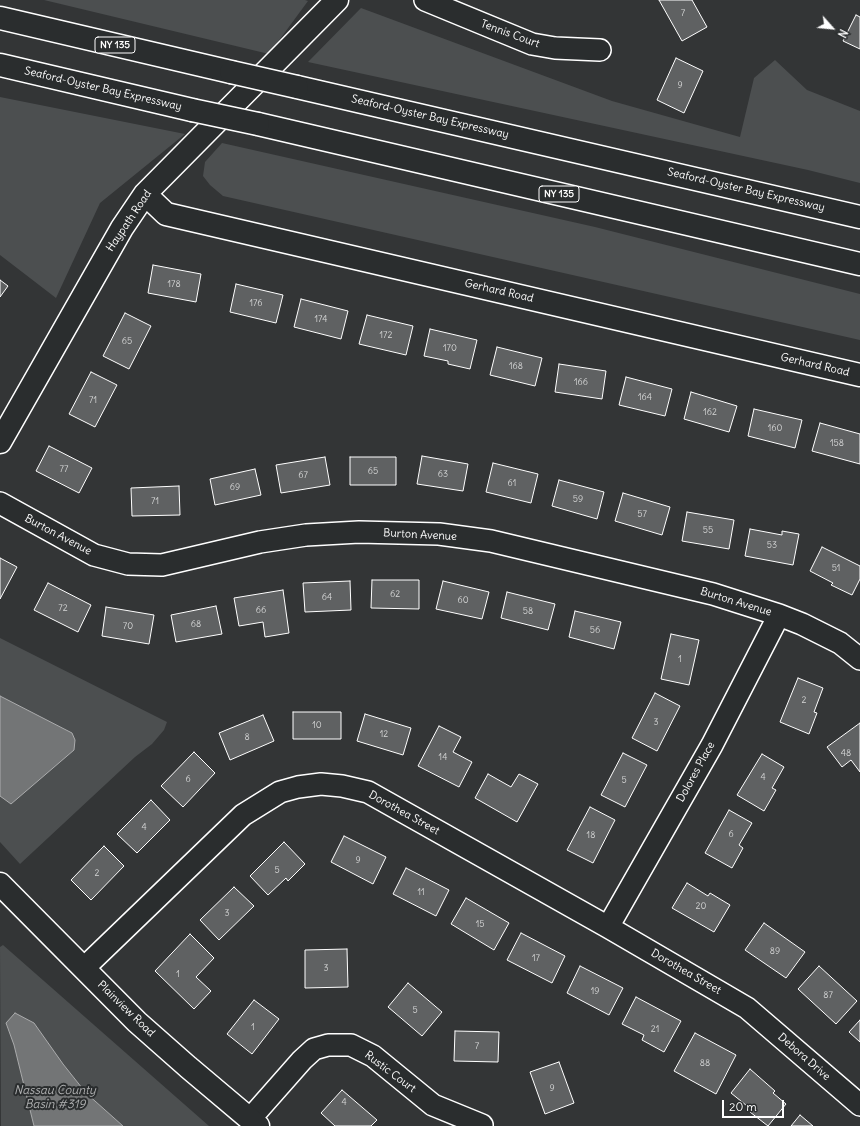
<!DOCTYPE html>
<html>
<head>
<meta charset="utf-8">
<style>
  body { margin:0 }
  #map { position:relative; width:860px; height:1126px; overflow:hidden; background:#333536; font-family:Delius,sans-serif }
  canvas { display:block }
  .north { position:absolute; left:812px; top:8px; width:40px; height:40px; -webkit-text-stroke:3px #2a2d2e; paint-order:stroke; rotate:117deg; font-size:11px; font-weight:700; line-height:16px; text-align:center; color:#fff }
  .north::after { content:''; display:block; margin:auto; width:14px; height:18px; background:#fff; clip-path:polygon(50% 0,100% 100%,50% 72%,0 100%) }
  .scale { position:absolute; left:722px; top:1100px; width:62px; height:18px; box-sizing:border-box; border:2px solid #fff; border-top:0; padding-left:5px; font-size:12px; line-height:14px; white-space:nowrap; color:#fff; -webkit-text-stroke:3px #2a2d2e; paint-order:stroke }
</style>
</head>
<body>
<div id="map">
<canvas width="860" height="1126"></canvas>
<div class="north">N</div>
<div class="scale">20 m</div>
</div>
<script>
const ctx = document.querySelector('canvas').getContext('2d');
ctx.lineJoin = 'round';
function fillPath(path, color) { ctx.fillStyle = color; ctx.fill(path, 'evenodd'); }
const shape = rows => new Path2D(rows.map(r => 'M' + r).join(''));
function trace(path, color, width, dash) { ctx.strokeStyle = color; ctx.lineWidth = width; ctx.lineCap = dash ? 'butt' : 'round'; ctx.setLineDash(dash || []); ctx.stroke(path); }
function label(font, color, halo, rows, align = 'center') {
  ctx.font = font + ' Delius,sans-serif'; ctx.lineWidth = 4; ctx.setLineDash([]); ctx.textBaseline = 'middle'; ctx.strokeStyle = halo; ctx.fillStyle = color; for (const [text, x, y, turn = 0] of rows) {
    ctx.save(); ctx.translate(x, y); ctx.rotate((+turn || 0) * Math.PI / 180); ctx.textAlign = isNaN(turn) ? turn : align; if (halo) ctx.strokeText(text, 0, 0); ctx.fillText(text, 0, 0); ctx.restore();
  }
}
fillPath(shape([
  [44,0,305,0,308,1,269,54],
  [361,8,612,101,740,137,754,78,775,60,807,90,860,111,860,183,808,170,308,62],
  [0,97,185,134,100,203,56,298,0,255],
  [222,143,595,227,860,294,860,340,223,196,210,185,203,176,205,162],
  [0,638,167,722,164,730,152,744,135,757,20,864,0,842],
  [3,945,209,1126,123,1126,86,1093,63,1064,6,1024,14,1045,34,1126,1,1126,0,947]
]), '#4c4f50');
const water = shape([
  [0,696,72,733,75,740,74,750,11,804,0,796,0,696],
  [15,1013,34,1023,63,1064,86,1093,123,1126,34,1126,14,1045,6,1023,15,1013]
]);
fillPath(water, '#737576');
trace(water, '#abacad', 1);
const building = shape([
  [659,0,692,0,707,27,682,41,659,0],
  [856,15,860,17,860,49,843,41,856,15],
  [676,58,703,71,684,113,657,100,676,58],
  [153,265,201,274,196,302,148,293,153,265],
  [0,280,8,286,0,297,0,280],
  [236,284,283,295,276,323,230,312,236,284],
  [301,299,348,311,341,339,294,327,301,299],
  [125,313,151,326,129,369,103,356,125,313],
  [367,315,413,326,406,355,359,344,367,315],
  [430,329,477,340,470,369,448,364,448,361,424,356,430,329],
  [497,347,542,358,535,386,490,375,497,347],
  [559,364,606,371,602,399,555,392,559,364],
  [91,372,117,385,95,427,69,414,91,372],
  [626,377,672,389,665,416,619,405,626,377],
  [691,392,737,406,729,432,684,419,691,392],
  [754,409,802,420,795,448,748,436,754,409],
  [820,423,860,434,860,464,812,451,820,423],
  [49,446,92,468,79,493,36,471,49,446],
  [422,456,468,464,463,491,417,484,422,456],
  [325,457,330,485,281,493,276,465,325,457],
  [350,457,396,457,396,485,350,485,350,457],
  [493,463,538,474,531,503,486,492,493,463],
  [255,469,261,495,215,505,210,479,255,469],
  [559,480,604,492,597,519,552,506,559,480],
  [179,486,180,515,132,516,131,488,179,486],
  [623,493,670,507,662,535,615,521,623,493],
  [687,512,734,520,729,549,682,541,687,512],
  [750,529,782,535,782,531,799,534,793,565,745,556,750,529],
  [822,547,860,566,860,579,852,595,831,585,833,583,810,571,822,547],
  [0,558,17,567,0,599,0,558],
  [372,580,419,580,419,609,371,608,372,580],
  [350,581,351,610,305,612,303,583,350,581],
  [443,581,489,592,482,619,436,609,443,581],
  [48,583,91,605,78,632,34,610,48,583],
  [283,590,289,633,265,637,263,622,239,626,234,598,283,590],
  [507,592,555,604,548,630,501,618,507,592],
  [216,606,222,634,176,642,171,615,216,606],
  [106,607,154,615,149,644,102,636,106,607],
  [575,611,621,622,614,649,569,637,575,611],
  [671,634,699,640,689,685,661,679,671,634],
  [798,678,823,688,814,712,817,713,809,734,780,722,798,678],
  [655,693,680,706,657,751,632,738,655,693],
  [293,712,341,712,341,739,293,739,293,712],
  [365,714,411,728,403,755,357,741,365,714],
  [263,715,274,741,230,760,219,733,263,715],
  [860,723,860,772,851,760,842,767,827,747,860,723],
  [439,726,461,737,453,752,472,762,459,787,418,766,439,726],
  [194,752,215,773,183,807,161,786,194,752],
  [623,753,647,765,625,807,601,795,623,753],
  [762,754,784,767,772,788,776,790,764,811,737,795,762,754],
  [488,774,511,787,519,774,538,784,517,822,475,798,488,774],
  [151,800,170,820,137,853,117,834,151,800],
  [590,807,615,820,593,863,567,850,590,807],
  [729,810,752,823,739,845,743,848,732,868,705,853,729,810],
  [344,836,386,857,373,884,331,862,344,836],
  [284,842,305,864,288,881,286,878,268,895,250,876,284,842],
  [104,846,124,866,91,900,71,880,104,846],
  [406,868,449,890,436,916,393,894,406,868],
  [687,883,708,896,710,893,730,905,714,932,672,908,687,883],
  [234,887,254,906,219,940,200,920,234,887],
  [466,898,509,923,494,950,451,924,466,898],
  [764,923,805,952,786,978,745,950,764,923],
  [521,933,565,956,552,983,507,960,521,933],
  [190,934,214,958,196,977,211,991,194,1009,155,971,190,934],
  [347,949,348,987,305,988,305,950,347,949],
  [580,966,623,988,609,1015,567,993,580,966],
  [819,966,857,1001,836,1024,798,989,819,966],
  [408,983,442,1012,422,1036,388,1007,408,983],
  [636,997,681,1021,664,1052,642,1040,644,1035,622,1024,636,997],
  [254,1000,279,1019,252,1054,227,1034,254,1000],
  [860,1020,860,1042,849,1032,860,1020],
  [455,1031,499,1032,498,1062,454,1061,455,1031],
  [695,1033,736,1055,716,1094,674,1071,695,1033],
  [559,1062,574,1103,545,1114,530,1072,559,1062],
  [750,1069,775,1091,773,1093,786,1104,768,1126,750,1112,752,1110,731,1093,750,1069],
  [342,1090,377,1120,371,1126,335,1126,321,1113,342,1090],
  [800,1115,813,1126,791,1126,800,1115]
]);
fillPath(building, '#5f6162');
trace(building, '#fff', 1);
const minor = shape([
  [425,0,532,44,555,48,600,50],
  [0,503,94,555,128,564,162,565,260,542,306,535,359,532,439,534,491,541,713,594,779,615,802,624,840,643,860,659],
  [608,927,712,745,779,615],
  [84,968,243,815,280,792,298,787,321,784,342,786,368,792,608,927,747,1008,860,1105],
  [250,1119,302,1060,314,1049,328,1045,351,1045,373,1056,433,1105,482,1125]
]);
const tertiary = shape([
  [145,194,166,214,860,375],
  [0,442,122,228,145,194,337,0]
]);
const secondary = shape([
  [0,884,137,1022,188,1067,258,1126]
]);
const motorway = shape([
  [0,18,231,72],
  [0,65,192,110],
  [297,87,860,217],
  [258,124,860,264]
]);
trace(minor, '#fff', 24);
trace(tertiary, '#fff', 25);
trace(secondary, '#fff', 25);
trace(motorway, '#fff', 25);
trace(minor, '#2a2d2e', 21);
trace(tertiary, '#2a2d2e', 22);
trace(secondary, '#2a2d2e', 22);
trace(motorway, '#2a2d2e', 22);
const motorwayBridge = shape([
  [231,72,297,87],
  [192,110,258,124]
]);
trace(motorwayBridge, '#fff', 25, []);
trace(motorwayBridge, '#2a2d2e', 22);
label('9px', '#d7d8d8', null, [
  ["7",683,13],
  ["9",680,85],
  ["178",174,284],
  ["176",256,303],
  ["174",321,319],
  ["172",386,335],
  ["65",127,341],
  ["170",450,348],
  ["168",516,366],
  ["166",581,382],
  ["164",645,397],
  ["71",93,400],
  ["162",710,412],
  ["160",775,428],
  ["158",837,443],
  ["77",64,469],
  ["65",373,471],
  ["63",443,474],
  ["67",303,475],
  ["61",512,483],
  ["69",235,487],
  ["59",578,499],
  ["71",155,501],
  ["57",642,514],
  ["55",708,530],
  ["53",772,545],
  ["51",836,568],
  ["62",395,594],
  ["64",327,597],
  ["60",463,600],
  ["72",63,608],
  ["66",261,610],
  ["58",528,611],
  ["68",196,624],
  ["70",128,626],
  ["56",595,630],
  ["1",680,659],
  ["2",804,700],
  ["3",656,722],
  ["10",317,725],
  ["12",384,734],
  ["8",247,737],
  ["48",846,753],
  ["14",443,757],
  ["4",763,777],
  ["6",188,779],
  ["5",624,780],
  ["4",144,827],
  ["6",731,834],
  ["18",591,835],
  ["9",358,860],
  ["5",277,870],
  ["2",97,873],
  ["11",421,892],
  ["20",701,906],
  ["3",227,913],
  ["15",480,924],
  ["89",775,951],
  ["17",536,958],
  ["3",326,968],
  ["1",178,974],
  ["19",595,991],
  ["87",828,995],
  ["5",415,1010],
  ["1",253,1027],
  ["21",655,1029],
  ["7",477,1046],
  ["88",705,1063],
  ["9",552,1088],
  ["4",344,1102]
]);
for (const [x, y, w] of [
  [115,45,40],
  [559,194,40]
]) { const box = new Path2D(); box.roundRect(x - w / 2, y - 8, w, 16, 3); ctx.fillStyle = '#2a2d2e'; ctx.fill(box); trace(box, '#fff', 1); }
label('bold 10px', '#fff', null, [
  ["NY 135",115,45],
  ["NY 135",559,194]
]);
label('11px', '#fff', '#2a2d2e', [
  ["Tennis Court",510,34,20],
  ["Seaford-Oyster Bay Expressway",103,89,13],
  ["Seaford-Oyster Bay Expressway",430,117,13],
  ["Seaford-Oyster Bay Expressway",746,190,13],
  ["Haypath Road",129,221,-56],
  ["Gerhard Road",499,291,13],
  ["Gerhard Road",815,365,13],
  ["Burton Avenue",58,535,28],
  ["Burton Avenue",420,535,3],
  ["Burton Avenue",736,602,17],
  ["Dolores Place",696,772,-61],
  ["Dorothea Street",404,813,29],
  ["Dorothea Street",686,972,30],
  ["Plainview Road",126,1009,44],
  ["Debora Drive",804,1057,41],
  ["Rustic Court",390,1072,37]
]);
label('italic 12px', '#b2b3b4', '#2a2d2e', [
  ["Nassau County",55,1091],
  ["Basin #319",55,1105]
]);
</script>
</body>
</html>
